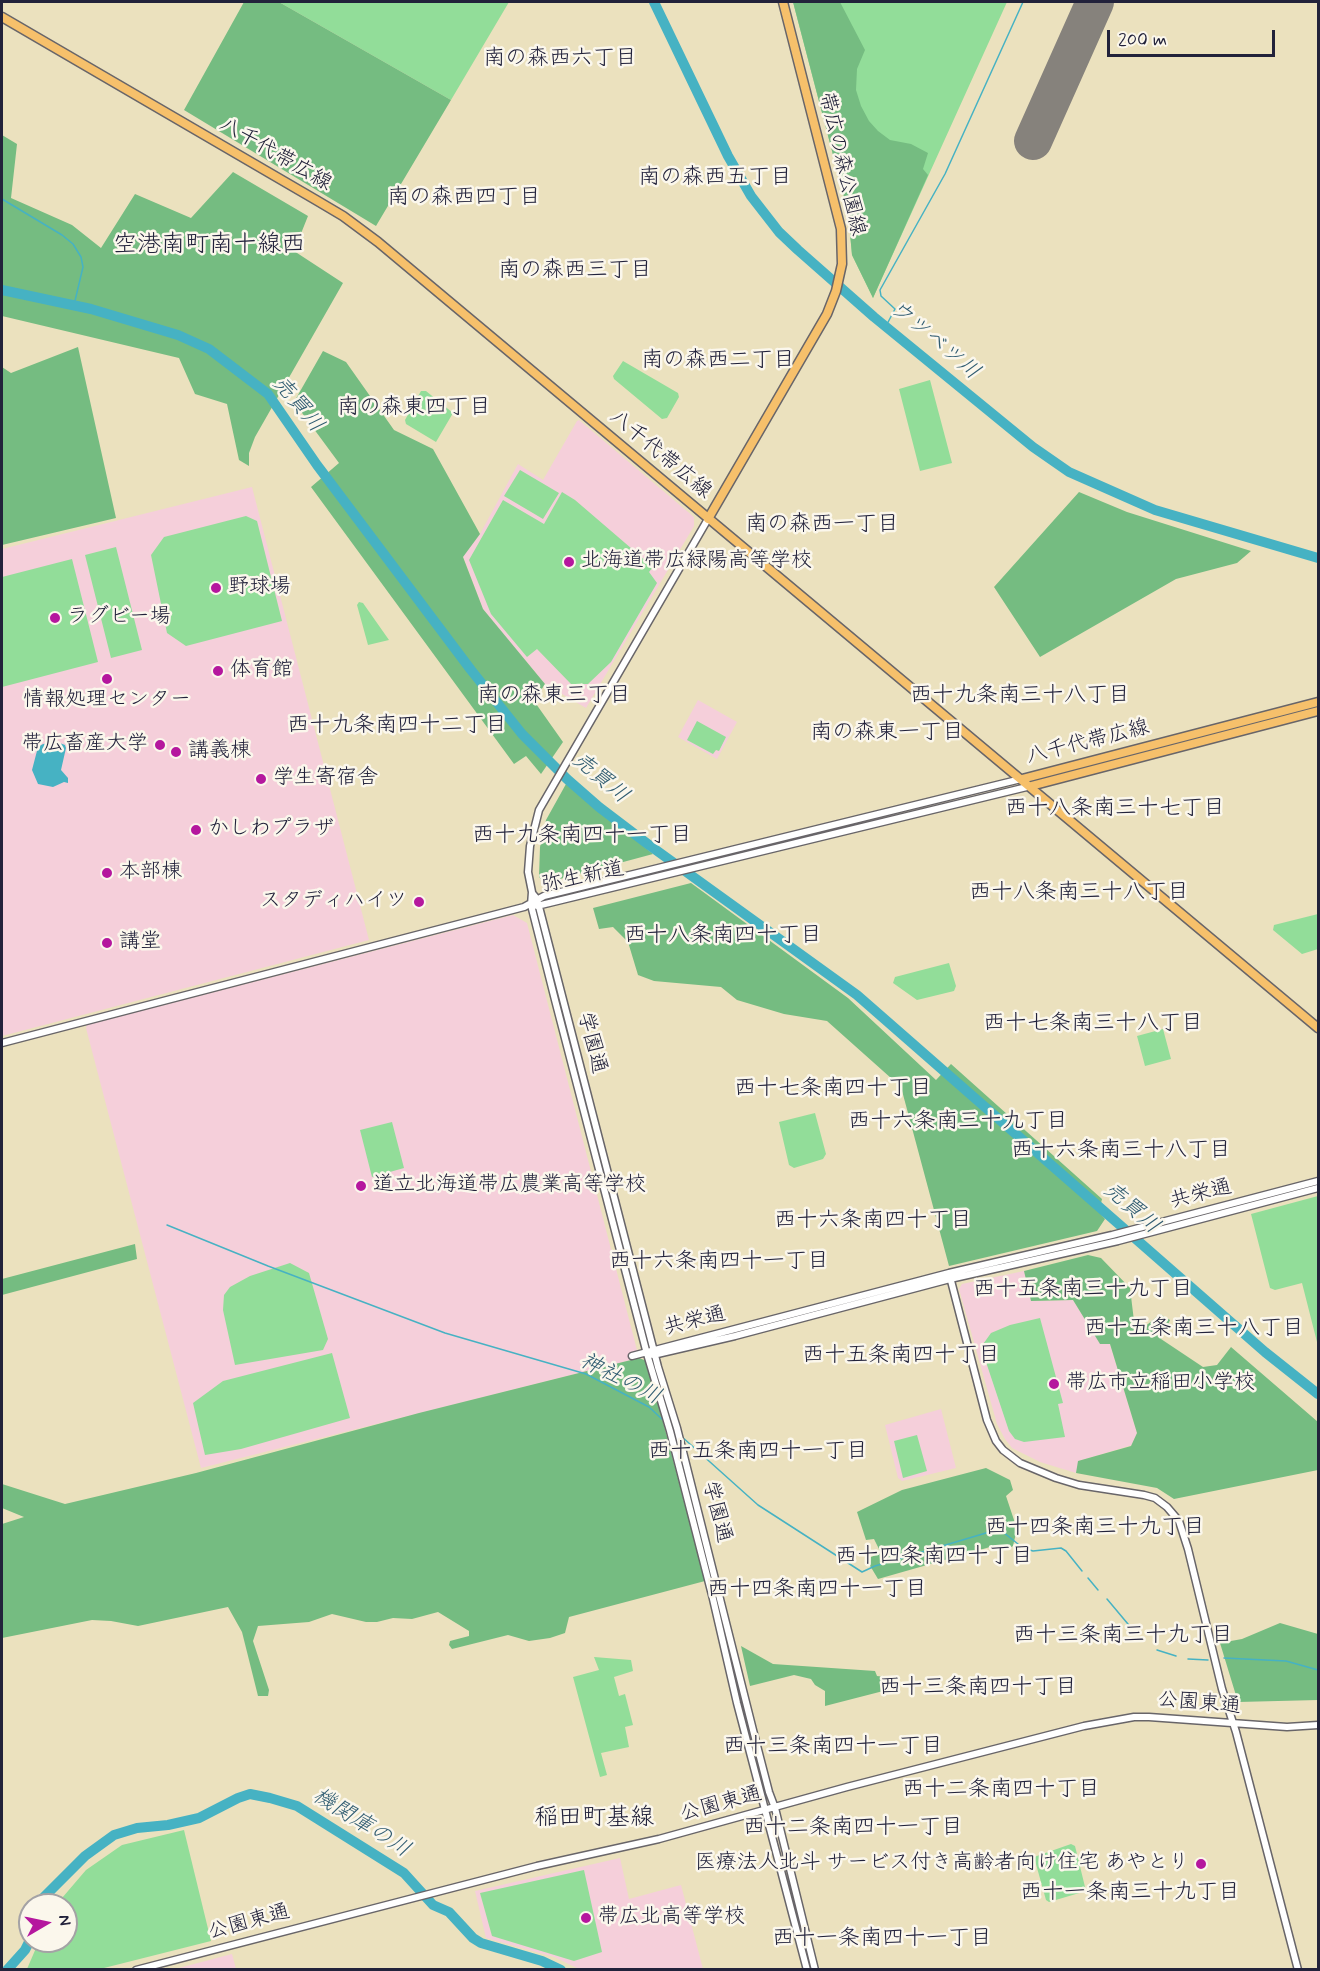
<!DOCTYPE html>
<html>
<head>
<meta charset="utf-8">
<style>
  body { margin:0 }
  #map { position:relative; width:1320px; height:1971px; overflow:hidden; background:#ebe1be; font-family:Mynerve,sans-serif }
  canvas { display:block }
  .frame { position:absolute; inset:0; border:3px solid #22223b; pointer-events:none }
  .north { position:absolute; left:18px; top:1893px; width:60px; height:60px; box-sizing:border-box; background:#fbf7ec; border:2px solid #a4a2a5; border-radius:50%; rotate:81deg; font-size:16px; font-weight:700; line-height:24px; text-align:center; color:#22223b }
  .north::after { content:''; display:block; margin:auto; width:21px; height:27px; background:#b5179e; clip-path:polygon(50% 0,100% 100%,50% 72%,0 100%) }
  .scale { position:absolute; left:1107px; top:30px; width:168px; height:27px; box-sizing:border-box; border:3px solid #22223b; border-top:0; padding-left:8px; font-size:18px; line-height:21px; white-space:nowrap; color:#22223b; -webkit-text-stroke:4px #fbf7ec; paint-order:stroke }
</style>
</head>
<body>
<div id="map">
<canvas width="1320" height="1971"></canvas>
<div class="frame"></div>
<div class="north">N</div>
<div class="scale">200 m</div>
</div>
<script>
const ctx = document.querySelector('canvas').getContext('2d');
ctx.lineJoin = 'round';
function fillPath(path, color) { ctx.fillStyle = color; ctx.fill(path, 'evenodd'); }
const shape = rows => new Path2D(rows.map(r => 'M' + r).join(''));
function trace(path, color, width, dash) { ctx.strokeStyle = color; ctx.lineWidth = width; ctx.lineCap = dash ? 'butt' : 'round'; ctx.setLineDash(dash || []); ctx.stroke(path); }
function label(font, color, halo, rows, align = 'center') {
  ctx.font = font + ' Mynerve,"Klee One",sans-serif'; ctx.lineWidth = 5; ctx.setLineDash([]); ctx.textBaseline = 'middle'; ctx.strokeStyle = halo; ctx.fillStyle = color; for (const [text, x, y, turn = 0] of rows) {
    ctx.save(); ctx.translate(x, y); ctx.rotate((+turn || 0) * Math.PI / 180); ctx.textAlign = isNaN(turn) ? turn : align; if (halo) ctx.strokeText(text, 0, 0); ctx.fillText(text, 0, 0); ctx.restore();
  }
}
fillPath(shape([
  [579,420,694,517,694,526,586,708,545,684,483,609,463,556,480,534,518,464,543,480,577,421],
  [252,487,369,940,2,1036,2,549],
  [698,700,737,722,717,759,678,737],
  [513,915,527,923,639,1358,201,1468,86,1028,87,1025],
  [1024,1271,1032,1301,1073,1300,1100,1343,1110,1344,1137,1433,1132,1445,1079,1461,1076,1473,1040,1462,1012,1448,1005,1439,997,1424,959,1289,962,1284],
  [941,1409,956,1468,902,1481,898,1478,885,1425],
  [620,1858,629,1899,681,1885,703,1969,579,1969,554,1957,486,1938,475,1891],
  [232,1954,236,1969,175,1969]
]), '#f5cfda');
fillPath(shape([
  [279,2,509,2,451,100],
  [793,2,1007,2,873,298,852,255,848,212],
  [623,361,678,393,679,397,667,418,662,419,614,379,613,376],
  [930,380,952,463,920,471,899,389],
  [421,391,426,391,453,413,436,442,406,424,405,420],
  [520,470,559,493,543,519,504,496],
  [562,492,575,500,653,567,649,572,657,583,611,662,588,684,571,684,537,649,527,657,491,614,469,560,503,500,544,524],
  [246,516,257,521,282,621,186,646,167,633,151,555,164,537],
  [116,547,142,650,111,658,85,555],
  [72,559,98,662,2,687,2,577],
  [359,602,363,603,389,640,368,645,357,605],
  [697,721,726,737,719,751,716,750,713,754,687,740],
  [1318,914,1318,949,1302,954,1273,930,1274,925],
  [949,963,956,986,954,991,917,1000,893,983,895,977],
  [1163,1029,1171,1059,1145,1066,1137,1036],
  [815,1113,826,1154,823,1159,794,1168,789,1165,779,1122],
  [392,1122,404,1168,372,1177,360,1130],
  [1318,1196,1318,1342,1317,1342,1302,1283,1275,1290,1270,1288,1251,1214],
  [290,1263,309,1273,328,1339,323,1350,235,1365,223,1310,224,1295,230,1287,250,1276],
  [1040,1318,1063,1403,1058,1404,1065,1437,1024,1442,1015,1439,1009,1431,981,1347,991,1333,1010,1325],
  [332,1353,350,1418,241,1449,205,1455,193,1403,223,1381],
  [917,1435,927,1471,903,1478,894,1441],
  [594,1657,631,1660,633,1671,614,1677,619,1696,625,1694,633,1725,625,1727,629,1747,601,1753,607,1775,600,1777,573,1677,599,1670],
  [184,1830,211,1941,100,1969,27,1969,39,1941,66,1941,66,1905,56,1905,86,1870,122,1845],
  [1071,1844,1075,1846,1086,1891,1049,1902,1046,1900,1034,1857],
  [584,1870,602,1952,574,1961,492,1936,480,1893]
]), '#92dd99');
fillPath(shape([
  [244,2,279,2,451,100,376,226,184,110],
  [793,2,840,2,865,50,857,69,856,90,861,106,869,121,878,131,890,140,911,144,928,153,923,169,928,175,873,298,852,255,848,212],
  [2,135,17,144,11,198,72,225,101,248,135,194,191,218,233,172,308,216,294,251,343,283,255,437,249,453,249,466,239,460,227,404,195,394,179,358,2,316],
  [78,347,116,518,2,545,2,367,11,373],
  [323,351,346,362,394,430,433,449,480,534,463,557,483,609,545,684,534,701,563,742,541,774,526,756,514,764,311,487,339,463,294,402],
  [1079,492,1127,512,1251,551,1237,563,1176,579,1040,657,994,587],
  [566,784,653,854,545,883,539,877,540,847,546,820],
  [691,883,848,998,936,1080,951,1064,1102,1199,1099,1212,1105,1219,1097,1231,949,1266,901,1087,827,1021,784,1014,737,1000,721,987,654,981,638,975,628,942,613,927,599,929,593,908],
  [135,1244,137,1259,2,1295,2,1279],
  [1088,1255,1101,1258,1130,1288,1134,1321,1142,1329,1160,1314,1170,1320,1161,1339,1203,1367,1217,1365,1231,1347,1318,1422,1318,1470,1174,1499,1157,1488,1076,1473,1078,1461,1131,1446,1137,1433,1110,1344,1100,1344,1073,1300,1031,1301,1024,1271],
  [639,1358,647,1361,705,1581,569,1617,565,1633,550,1638,529,1641,508,1635,452,1649,449,1645,450,1641,469,1636,469,1631,438,1612,412,1619,393,1618,377,1622,366,1622,332,1614,309,1622,258,1626,253,1641,269,1690,268,1696,258,1696,242,1632,228,1607,138,1626,111,1621,92,1620,2,1638,2,1524,24,1517,2,1508,2,1484,65,1504,196,1473,419,1413],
  [986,1468,1010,1480,1013,1490,1006,1496,1017,1529,1013,1546,1006,1550,997,1545,878,1579,866,1559,881,1553,874,1539,866,1540,857,1512,902,1490],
  [1280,1623,1318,1634,1318,1700,1238,1702,1220,1643,1242,1639],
  [741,1646,773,1664,875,1671,877,1676,893,1678,895,1685,891,1689,825,1706,825,1691,815,1685,811,1679,794,1675,750,1686]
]), '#75bc81');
fillPath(shape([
  [57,742,65,745,66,748,61,770,68,778,68,783,64,782,53,787,38,784,32,770,38,747,43,744]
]), '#46b2c3');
trace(shape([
  [2,199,62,235,73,244,81,257,83,267,74,305],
  [886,326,895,309,881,296,880,290,945,174,1023,2],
  [167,1225,268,1266,445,1333,586,1374,649,1407,664,1421],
  [681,1436,758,1505,862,1572,875,1566,996,1530,1003,1532,1023,1548,1033,1551,1061,1548,1066,1551,1082,1571],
  [1088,1578,1098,1590],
  [1107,1599,1133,1630],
  [1157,1650,1176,1656],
  [1224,1658,1286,1661,1318,1670],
  [1188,1659,1208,1660]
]), '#46b2c3', 1.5);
trace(shape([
  [654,2,728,156,751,196,779,232,798,250,874,317,1033,447,1069,472,1155,510,1318,558],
  [2,290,91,309,178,335,209,349,268,394,317,465,471,670,522,734,567,779,599,807,649,845,857,995,1265,1352,1318,1394],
  [36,1905,85,1856,114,1835,137,1828,168,1825,199,1818,238,1798,250,1794,270,1798,297,1806,404,1873,433,1905,449,1912,473,1938,481,1943,542,1961,561,1970],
  [7,1970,25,1950,29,1942,30,1920]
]), '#46b2c3', 10);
trace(shape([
  [1033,141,1095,2]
]), '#86827c', 38);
const minor = shape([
  [708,519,539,810,530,846,528,872,532,892,531,905,555,1000,647,1354,670,1431,713,1599,737,1703,807,1970],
  [532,893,537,899,658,1367,677,1428,753,1730,769,1792,775,1808,815,1970],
  [537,906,1031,786],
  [2,1043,524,907,544,896,1021,779],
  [949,1273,987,1420,996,1441,1003,1450,1020,1463,1056,1478,1079,1485,1144,1495,1155,1498,1167,1507,1179,1521,1188,1549,1222,1689,1236,1732,1298,1970],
  [653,1355,735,1336,950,1279,1118,1241,1318,1188],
  [632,1356,949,1273,1112,1235,1318,1181],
  [136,1970,537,1866,659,1839,847,1787,1084,1726,1134,1717,1149,1717,1287,1727,1318,1725]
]);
const major = shape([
  [2,17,316,200,343,216,378,242,1318,1028],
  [708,519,827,314,836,291,842,264,841,229,783,2],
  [1022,779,1318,702],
  [1031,786,1318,711]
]);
trace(minor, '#686569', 9);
trace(major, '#686569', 11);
trace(minor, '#fff', 6);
trace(major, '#f6c06b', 8);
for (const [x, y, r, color] of [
  [569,562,6,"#b5179e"],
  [216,588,6,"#b5179e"],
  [55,618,6,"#b5179e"],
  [218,671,6,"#b5179e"],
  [107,679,6,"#b5179e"],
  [160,745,6,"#b5179e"],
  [176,752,6,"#b5179e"],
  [261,779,6,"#b5179e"],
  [196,830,6,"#b5179e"],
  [107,873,6,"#b5179e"],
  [419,902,6,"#b5179e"],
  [107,943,6,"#b5179e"],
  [361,1186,6,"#b5179e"],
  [1054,1384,6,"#b5179e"],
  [1201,1864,6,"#b5179e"],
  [586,1918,6,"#b5179e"]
]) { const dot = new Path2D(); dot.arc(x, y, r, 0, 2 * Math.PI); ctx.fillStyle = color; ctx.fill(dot); trace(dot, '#fbf7ec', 2); }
label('21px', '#22223b', '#fbf7ec', [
  ["八千代帯広線",275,155,30],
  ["帯広の森公園線",841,164,77],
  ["八千代帯広線",660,455,40],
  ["八千代帯広線",1088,743,-14],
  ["弥生新道",583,878,-12],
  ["学園通",591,1043,76],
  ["共栄通",1201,1195,-14],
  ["共栄通",695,1322,-14],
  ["学園通",716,1512,76],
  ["公園東通",1199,1704,5],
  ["公園東通",721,1805,-15],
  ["公園東通",249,1923,-15]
]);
label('21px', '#22223b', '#fbf7ec', [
  ["北海道帯広緑陽高等学校",581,562],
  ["野球場",228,588],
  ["ラグビー場",67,618],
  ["体育館",230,671],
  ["情報処理センター",107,701,"center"],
  ["帯広畜産大学",148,745,"right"],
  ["講義棟",188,752],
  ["学生寄宿舎",273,779],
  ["かしわプラザ",208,830],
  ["本部棟",119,873],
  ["スタディハイツ",407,902,"right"],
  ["講堂",119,943],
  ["道立北海道帯広農業高等学校",373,1186],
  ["帯広市立稲田小学校",1066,1384],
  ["医療法人北斗 サービス付き高齢者向け住宅 あやとり",1189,1864,"right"],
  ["帯広北高等学校",598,1918]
], 'left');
label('22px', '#22223b', '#fbf7ec', [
  ["南の森西六丁目",560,59],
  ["南の森西五丁目",715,178],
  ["南の森西四丁目",464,198],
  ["南の森西三丁目",575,271],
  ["南の森西二丁目",718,361],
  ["南の森東四丁目",414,408],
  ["南の森西一丁目",822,525],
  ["南の森東三丁目",554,696],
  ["西十九条南三十八丁目",1020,696],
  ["西十九条南四十二丁目",397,726],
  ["南の森東一丁目",887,733],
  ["西十八条南三十七丁目",1115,809],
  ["西十九条南四十一丁目",582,836],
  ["西十八条南三十八丁目",1079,893],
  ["西十八条南四十丁目",723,936],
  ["西十七条南三十八丁目",1093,1024],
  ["西十七条南四十丁目",833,1089],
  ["西十六条南三十九丁目",958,1122],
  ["西十六条南三十八丁目",1121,1151],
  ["西十六条南四十丁目",873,1221],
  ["西十六条南四十一丁目",719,1262],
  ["西十五条南三十九丁目",1083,1290],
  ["西十五条南三十八丁目",1194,1329],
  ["西十五条南四十丁目",901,1356],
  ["西十五条南四十一丁目",758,1452],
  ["西十四条南三十九丁目",1095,1528],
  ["西十四条南四十丁目",934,1557],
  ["西十四条南四十一丁目",817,1590],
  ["西十三条南三十九丁目",1123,1636],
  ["西十三条南四十丁目",978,1688],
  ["西十三条南四十一丁目",833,1747],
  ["西十二条南四十丁目",1001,1790],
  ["西十二条南四十一丁目",853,1828],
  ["西十一条南三十九丁目",1130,1893],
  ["西十一条南四十一丁目",882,1939]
]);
label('italic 22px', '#305c71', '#fbf7ec', [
  ["ウツベツ川",934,341,40],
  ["売買川",297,405,50],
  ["売買川",600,779,40],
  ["売買川",1131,1209,41],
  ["神社の川",620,1380,27],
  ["機関庫の川",361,1824,32]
]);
label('24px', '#22223b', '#fbf7ec', [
  ["空港南町南十線西",209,246],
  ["稲田町基線",594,1819]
]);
</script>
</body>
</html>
